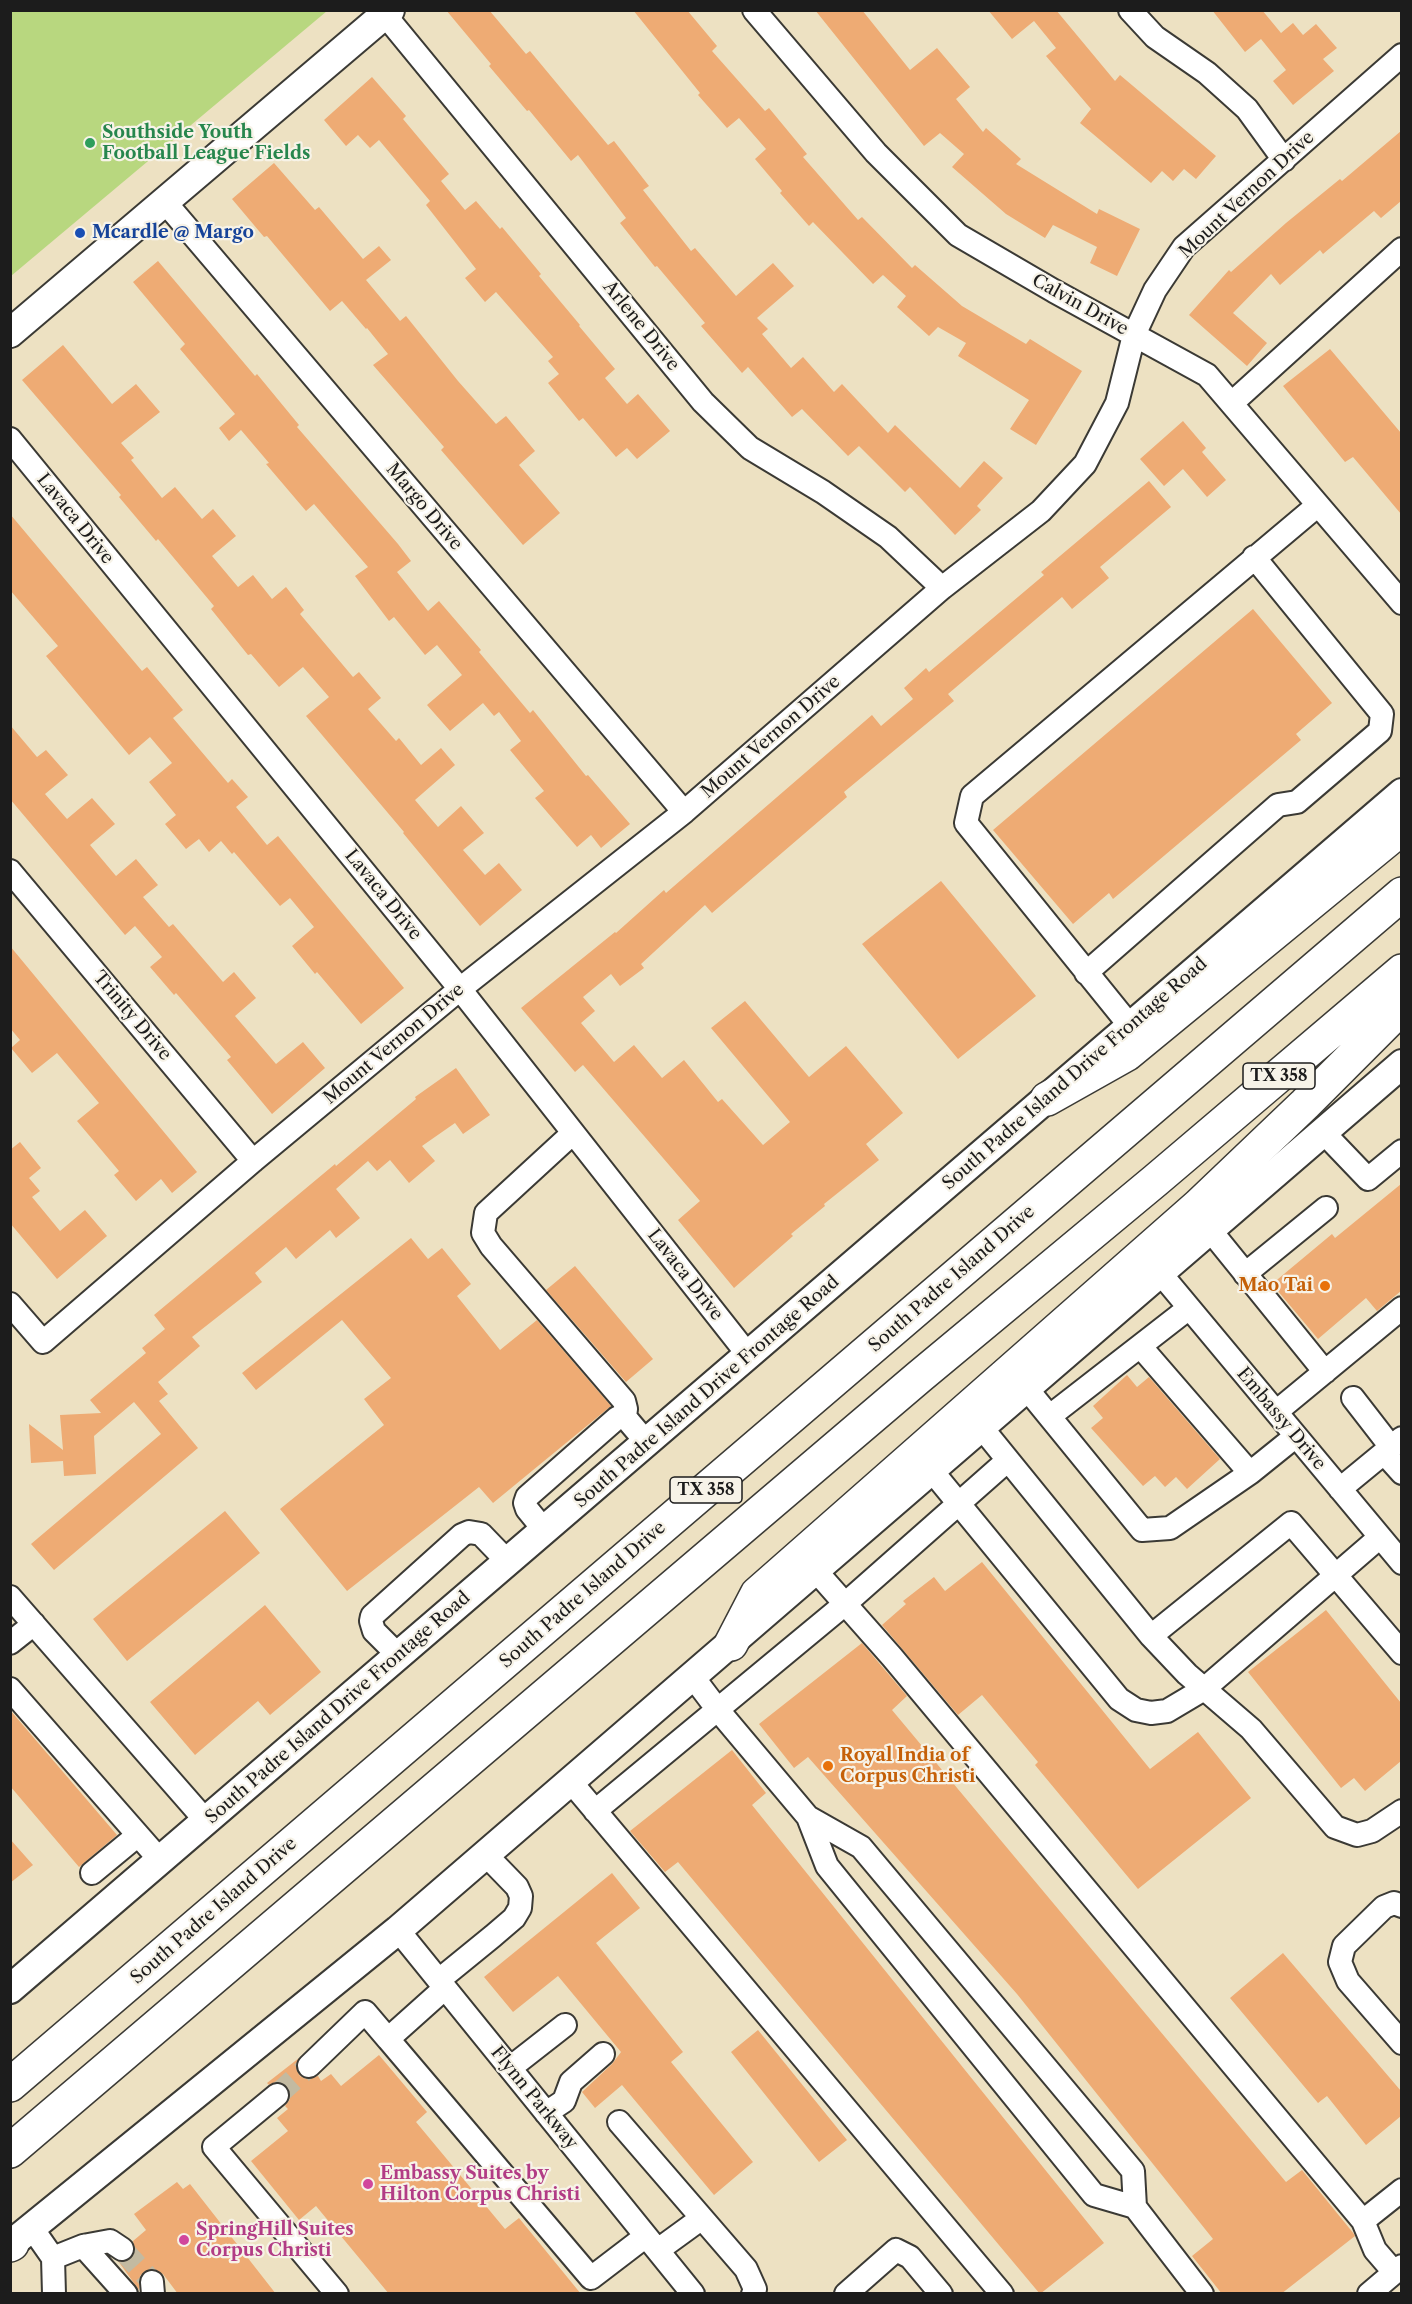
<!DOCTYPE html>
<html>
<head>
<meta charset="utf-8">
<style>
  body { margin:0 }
  #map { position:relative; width:1412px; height:2304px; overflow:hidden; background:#ede1c2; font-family:"Libre Caslon Text",serif }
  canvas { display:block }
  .frame { position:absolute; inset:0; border:12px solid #1c1c1c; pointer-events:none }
</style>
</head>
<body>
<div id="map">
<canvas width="1412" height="2304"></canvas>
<div class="frame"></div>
</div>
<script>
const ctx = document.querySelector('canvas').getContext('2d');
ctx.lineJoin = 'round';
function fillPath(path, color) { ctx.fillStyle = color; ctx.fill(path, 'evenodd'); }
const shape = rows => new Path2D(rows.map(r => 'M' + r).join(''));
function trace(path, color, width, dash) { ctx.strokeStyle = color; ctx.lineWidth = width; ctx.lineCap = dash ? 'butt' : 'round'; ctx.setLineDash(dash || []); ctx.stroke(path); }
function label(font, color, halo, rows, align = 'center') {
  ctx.font = font + ' "Libre Caslon Text",serif'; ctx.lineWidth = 4.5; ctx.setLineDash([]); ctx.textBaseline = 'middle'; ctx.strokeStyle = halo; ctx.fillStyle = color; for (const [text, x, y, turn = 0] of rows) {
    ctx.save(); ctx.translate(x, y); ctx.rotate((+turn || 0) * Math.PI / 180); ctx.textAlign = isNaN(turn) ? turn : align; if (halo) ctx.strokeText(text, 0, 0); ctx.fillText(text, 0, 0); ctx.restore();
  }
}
fillPath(shape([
  [11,10,327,10,327,11,11,276]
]), '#b8d77f');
fillPath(shape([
  [446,10,489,10,526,54,530,51,608,145,614,141,649,186,643,190,691,251,695,248,736,296,773,263,794,286,757,318,768,329,762,334,791,368,803,357,834,392,842,384,888,433,895,425,960,488,984,461,1003,478,977,506,981,510,955,535,910,487,905,492,859,446,848,456,802,409,792,417,748,367,742,373,701,326,705,323,657,266,655,267,620,223,626,218,578,155,571,161,529,110,527,111,489,66,491,64],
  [633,10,687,10,717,46,712,51,765,111,769,108,807,154,803,157,858,220,862,217,912,268,915,265,962,306,1026,344,1030,339,1082,371,1036,445,1010,429,1029,400,958,356,966,343,938,327,929,336,897,307,906,296,883,275,873,284,813,222,809,226,780,193,782,191,755,159,766,149,739,118,727,128,698,95,700,93],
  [815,10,862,10,910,70,937,48,970,87,956,99,983,132,986,128,1021,159,1016,164,1097,214,1099,209,1140,229,1117,276,1090,263,1097,247,1053,225,1045,238,1006,214,952,167,964,154,940,133,924,146],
  [988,10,1056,10,1115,81,1120,75,1216,156,1196,179,1184,169,1173,181,1162,171,1151,183,1080,123,1091,109,1046,56,1056,48,1034,21,1012,39],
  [1212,10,1262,10,1281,33,1293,23,1303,35,1316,24,1337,48,1323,59,1334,71,1293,105,1273,81,1286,70,1261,39,1245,52],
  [372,77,406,116,403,119,449,174,441,181,465,210,476,201,500,229,502,227,541,274,539,276,580,325,579,326,615,369,605,378,627,404,638,394,670,431,637,459,627,448,616,457,583,418,579,421,548,383,559,374,548,361,553,357,496,292,485,302,465,278,476,269,426,205,430,201,379,140,370,148,358,135,346,146,324,120],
  [1401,131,1401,201,1381,218,1374,211,1323,254,1320,250,1280,285,1271,274,1233,313,1267,343,1247,366,1189,315,1229,270,1231,272,1286,223,1340,179,1342,181],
  [274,163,315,210,319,207,363,259,379,246,391,260,366,280,400,321,406,316,458,381,496,424,506,416,535,451,519,465,560,513,523,545,441,450,444,447,373,365,388,354,367,328,366,329,342,301,330,311,267,236,264,237,232,199],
  [158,261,255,376,257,374,299,425,297,427,398,544,411,561,397,572,428,611,439,601,481,650,479,652,530,713,533,710,586,776,588,775,630,824,601,848,591,835,577,847,535,798,544,791,510,750,521,741,499,712,494,716,483,703,450,731,427,705,462,675,437,645,425,655,394,617,389,621,355,576,368,567,314,504,306,511,266,464,269,463,241,430,229,441,219,428,235,414,180,349,185,344,133,282],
  [63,345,112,404,136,384,160,412,121,443,134,458,131,460,162,498,175,487,202,519,213,509,236,536,212,556,238,587,253,575,272,599,286,587,304,610,300,614,353,677,359,672,381,698,368,709,396,741,399,738,421,765,441,748,455,765,415,800,438,827,461,806,484,833,463,850,485,875,499,863,522,890,480,926,403,833,404,832,306,716,329,697,303,667,279,687,251,654,248,655,211,609,214,606,158,539,156,541,119,497,121,495,22,380],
  [1330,349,1401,433,1401,514,1353,457,1345,462,1283,386],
  [1183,421,1206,448,1202,452,1226,480,1207,497,1183,469,1164,486,1140,459],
  [1149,481,1171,507,1100,567,1109,578,1072,609,1062,597,948,694,954,701,844,792,847,797,712,913,705,905,641,964,644,968,620,986,611,974,583,997,595,1011,581,1023,614,1062,634,1045,662,1078,684,1060,718,1102,722,1099,763,1145,790,1122,711,1028,745,1001,809,1077,846,1046,903,1113,866,1144,879,1160,824,1204,825,1206,791,1234,793,1236,734,1288,678,1220,700,1201,583,1065,575,1072,521,1008,615,932,616,933,664,890,666,893,872,715,881,726,913,699,904,688,926,668,929,672,1044,575,1041,572],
  [10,514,142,671,147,667,183,710,173,718,228,783,232,779,248,797,236,807,267,845,278,836,404,988,361,1024,317,972,315,974,292,946,314,927,290,898,280,906,234,852,232,854,221,841,209,852,199,839,186,849,165,824,176,815,149,782,172,763,150,737,129,755,46,656,58,646,10,590],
  [1253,609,1332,703,1296,734,1301,740,1113,899,1109,893,1073,924,993,830],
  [10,725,37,757,46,750,68,775,45,794,67,819,92,798,115,824,90,845,116,876,136,859,158,885,143,897,169,927,173,924,223,982,234,972,256,998,235,1016,276,1064,303,1042,325,1068,272,1114,227,1060,231,1057,176,993,174,995,150,967,162,957,135,926,125,935,10,799],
  [941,881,1036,996,958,1059,862,944],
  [10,946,197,1172,172,1193,161,1179,136,1201,114,1175,119,1171,77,1121,99,1103,57,1053,32,1073,11,1048,20,1040,10,1028],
  [456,1068,490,1115,463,1134,455,1123,422,1146,435,1161,409,1183,390,1160,377,1171,368,1161,336,1189,360,1218,336,1238,330,1230,296,1259,286,1247,255,1273,262,1282,192,1337,200,1346,158,1382,168,1394,159,1401,198,1448,54,1570,31,1544,161,1434,134,1402,94,1436,96,1474,64,1476,63,1461,31,1463,29,1424,63,1450,60,1415,101,1413,90,1400,146,1353,142,1348,165,1329,154,1315,335,1164,336,1166,416,1099,415,1097],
  [20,1142,41,1168,29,1178,40,1191,32,1197,60,1231,85,1210,107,1236,57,1279,10,1223,10,1150],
  [1401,1184,1401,1291,1377,1311,1366,1298,1318,1339,1272,1284,1332,1234,1335,1238],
  [411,1238,428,1259,442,1248,471,1284,457,1296,500,1350,537,1320,611,1406,493,1503,479,1487,347,1591,280,1509,384,1425,364,1399,391,1378,342,1320,256,1390,242,1373],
  [575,1266,653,1359,626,1382,546,1290],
  [1127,1375,1137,1387,1149,1377,1220,1459,1187,1489,1176,1477,1165,1487,1155,1476,1143,1486,1091,1428,1103,1418,1093,1406],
  [225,1511,260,1553,127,1661,93,1619],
  [982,1562,1150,1769,1198,1732,1251,1798,1138,1889,1035,1765,1038,1762,982,1695,958,1715,882,1625,906,1604,903,1601,934,1577,945,1591],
  [265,1605,321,1672,270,1715,258,1701,195,1755,150,1702],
  [1326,1610,1401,1703,1401,1761,1365,1791,1354,1778,1341,1788,1248,1672],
  [862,1643,907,1696,892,1710,1286,2182,1302,2170,1354,2234,1355,2236,1281,2294,1222,2294,1192,2256,1213,2239,1017,1994,808,1757,794,1768,759,1724],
  [10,1710,117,1835,79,1867,10,1786],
  [732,1750,766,1793,752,1805,1104,2243,1040,2294,678,1862,665,1872,630,1831],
  [10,1839,33,1865,10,1883],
  [612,1873,640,1908,596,1943,683,2052,671,2062,753,2162,714,2195,622,2085,595,2108,582,2092,612,2064,621,2052,558,1976,513,2012,484,1977],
  [1283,1953,1401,2091,1401,2116,1366,2145,1327,2096,1318,2103,1230,1998],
  [758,2030,847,2140,819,2162,731,2052],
  [379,2055,427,2112,416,2122,505,2229,519,2218,581,2294,389,2294,316,2206,299,2220,251,2161,288,2131,277,2118,288,2109,285,2106,290,2099,290,2092,282,2083,275,2082,269,2085,267,2083,299,2058,296,2069,300,2076,306,2079,318,2076,321,2081,331,2074,341,2086],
  [177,2182,183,2189,190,2184,276,2294,178,2294,163,2274,151,2269,145,2271,140,2276,139,2290,118,2261,127,2261,133,2257,135,2249,133,2241,146,2230,134,2214]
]), '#eeab74');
trace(shape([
  [277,2095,309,2066],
  [122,2249,152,2282]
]), '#c3baa1', 22, [22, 11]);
const minor = shape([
  [754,10,876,153,958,235,1054,291,1207,375,1402,603],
  [1130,10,1155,37,1207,73,1247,109,1284,160],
  [385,15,703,402,750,448,823,492,888,537,942,588],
  [165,202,684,812],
  [1232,403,1402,249],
  [10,439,460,989,749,1356],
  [10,871,253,1161],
  [1086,973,1278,805,1297,802,1380,731,1382,714,1254,557],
  [1131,1027,966,823,972,796,1318,505],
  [1323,1132,1368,1179,1402,1151],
  [573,1133,486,1213,483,1233,491,1246,624,1401,626,1409,625,1417],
  [1210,1230,1325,1372],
  [1161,1274,1402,1563],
  [1245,1274,1326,1208],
  [10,1304,43,1342,253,1161,460,989,684,812,942,588,1041,511,1085,464,1117,403,1134,335,1155,290,1184,247,1402,55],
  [1140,1346,1250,1473],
  [1027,1389,1142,1530,1170,1528,1250,1473,1296,1436],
  [1353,1398,1391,1447],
  [1276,1412,1402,1308],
  [1050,1416,1189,1308],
  [982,1428,1151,1636,1187,1674,1251,1729,1335,1827,1357,1835,1372,1831,1402,1811],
  [1384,1453,1402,1473],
  [932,1471,1119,1699,1136,1710,1151,1713,1167,1711,1204,1689,1380,1537],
  [1340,1489,1402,1438],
  [545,1531,527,1509,525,1503,527,1497,617,1418,621,1416,625,1417,647,1443],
  [816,1571,892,1657,1363,2221,1375,2250,1394,2272],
  [10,1597,206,1821],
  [1151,1636,1291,1523,1402,1653],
  [10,1643,34,1624],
  [399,1656,374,1631,371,1621,372,1616,462,1535,469,1532,481,1534,508,1562],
  [693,1677,718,1710,808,1817],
  [10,1689,160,1860],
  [571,1782,1002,2294],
  [595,1811,845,1604,1008,1460],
  [92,1873,138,1835],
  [1402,1906,1394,1903,1384,1907,1344,1946,1340,1962,1348,1981,1402,2043],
  [398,1930,693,2294],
  [439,1980,493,1936,514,1918,520,1908,521,1896,517,1887,486,1855],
  [388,2039,591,2278,646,2236],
  [309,2066,365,2012,388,2039,445,1988],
  [510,2068,565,2025],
  [277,2095,214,2147,337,2294],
  [546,2113,564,2101,571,2082,603,2054],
  [619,2122,746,2269,755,2289,753,2294],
  [1135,2207,1133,2171,861,1847,808,1817,827,1866,1094,2195,1135,2207,1202,2294],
  [1363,2221,1402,2190],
  [32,2228,53,2258,54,2294],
  [83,2246,110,2241,122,2249],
  [658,2250,702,2218],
  [53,2258,83,2246,126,2294],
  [152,2282,153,2294],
  [846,2294,896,2250,910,2257,941,2294],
  [1369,2294,1402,2266]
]);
const major = shape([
  [10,333,390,10],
  [10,1989,1402,793],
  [10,2245,398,1930,1402,1064]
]);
const highway = shape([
  [1047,1099,1127,1054,1402,828],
  [731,1644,757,1594,1198,1206,1305,1104,1402,1007],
  [10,2085,1402,894],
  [10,2151,919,1377,1156,1180,1402,971],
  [10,2245,12,2244]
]);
trace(minor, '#3b3a35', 26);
trace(major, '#3b3a35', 32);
trace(highway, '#3b3a35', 36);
trace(minor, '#fff', 22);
trace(major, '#fff', 28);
trace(highway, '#fff', 33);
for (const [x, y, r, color] of [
  [90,143,6,"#2e9e5b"],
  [80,233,6,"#1a4fb4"],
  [1325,1286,6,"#e8710a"],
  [828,1766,6,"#e8710a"],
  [368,2184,6,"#d1479c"],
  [184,2240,6,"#d1479c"]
]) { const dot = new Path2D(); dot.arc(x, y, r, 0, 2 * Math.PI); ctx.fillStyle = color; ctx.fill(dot); trace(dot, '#f7f3e8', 2); }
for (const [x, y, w] of [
  [1279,1076,72],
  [706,1490,72]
]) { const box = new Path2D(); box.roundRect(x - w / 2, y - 13, w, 26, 4.5); ctx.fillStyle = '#f7f3e8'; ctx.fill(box); trace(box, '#1c1c1c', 1.5); }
label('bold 16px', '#1c1c1c', null, [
  ["TX 358",1279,1076],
  ["TX 358",706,1490]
]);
label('bold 18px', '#27864d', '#f7f3e8', [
  ["Southside Youth",102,133],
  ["Football League Fields",102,154]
], 'left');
label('18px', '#1c1c1c', '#f7f3e8', [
  ["Mount Vernon Drive",1247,195,-43],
  ["Calvin Drive",1080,305,29],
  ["Arlene Drive",641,326,51],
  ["Margo Drive",424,507,50],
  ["Lavaca Drive",75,519,51],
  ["Mount Vernon Drive",771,737,-41],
  ["Lavaca Drive",383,895,51],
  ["Trinity Drive",132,1016,50],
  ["Mount Vernon Drive",394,1044,-40],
  ["South Padre Island Drive Frontage Road",1075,1074,-41],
  ["Lavaca Drive",685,1275,52],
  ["South Padre Island Drive",952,1279,-41],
  ["South Padre Island Drive Frontage Road",707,1392,-41],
  ["Embassy Drive",1281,1419,50],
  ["South Padre Island Drive",583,1595,-41],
  ["South Padre Island Drive Frontage Road",338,1708,-41],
  ["South Padre Island Drive",214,1911,-41],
  ["Flynn Parkway",534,2098,51]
]);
label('bold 18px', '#164399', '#f7f3e8', [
  ["Mcardle @ Margo",92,233]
], 'left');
label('bold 18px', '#c56008', '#f7f3e8', [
  ["Mao Tai",1313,1286],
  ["Royal India of",840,1756,"left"],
  ["Corpus Christi",840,1777,"left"]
], 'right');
label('bold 18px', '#b23c85', '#f7f3e8', [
  ["Embassy Suites by",380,2174],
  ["Hilton Corpus Christi",380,2195],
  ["SpringHill Suites",196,2230],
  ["Corpus Christi",196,2251]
], 'left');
</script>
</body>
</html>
